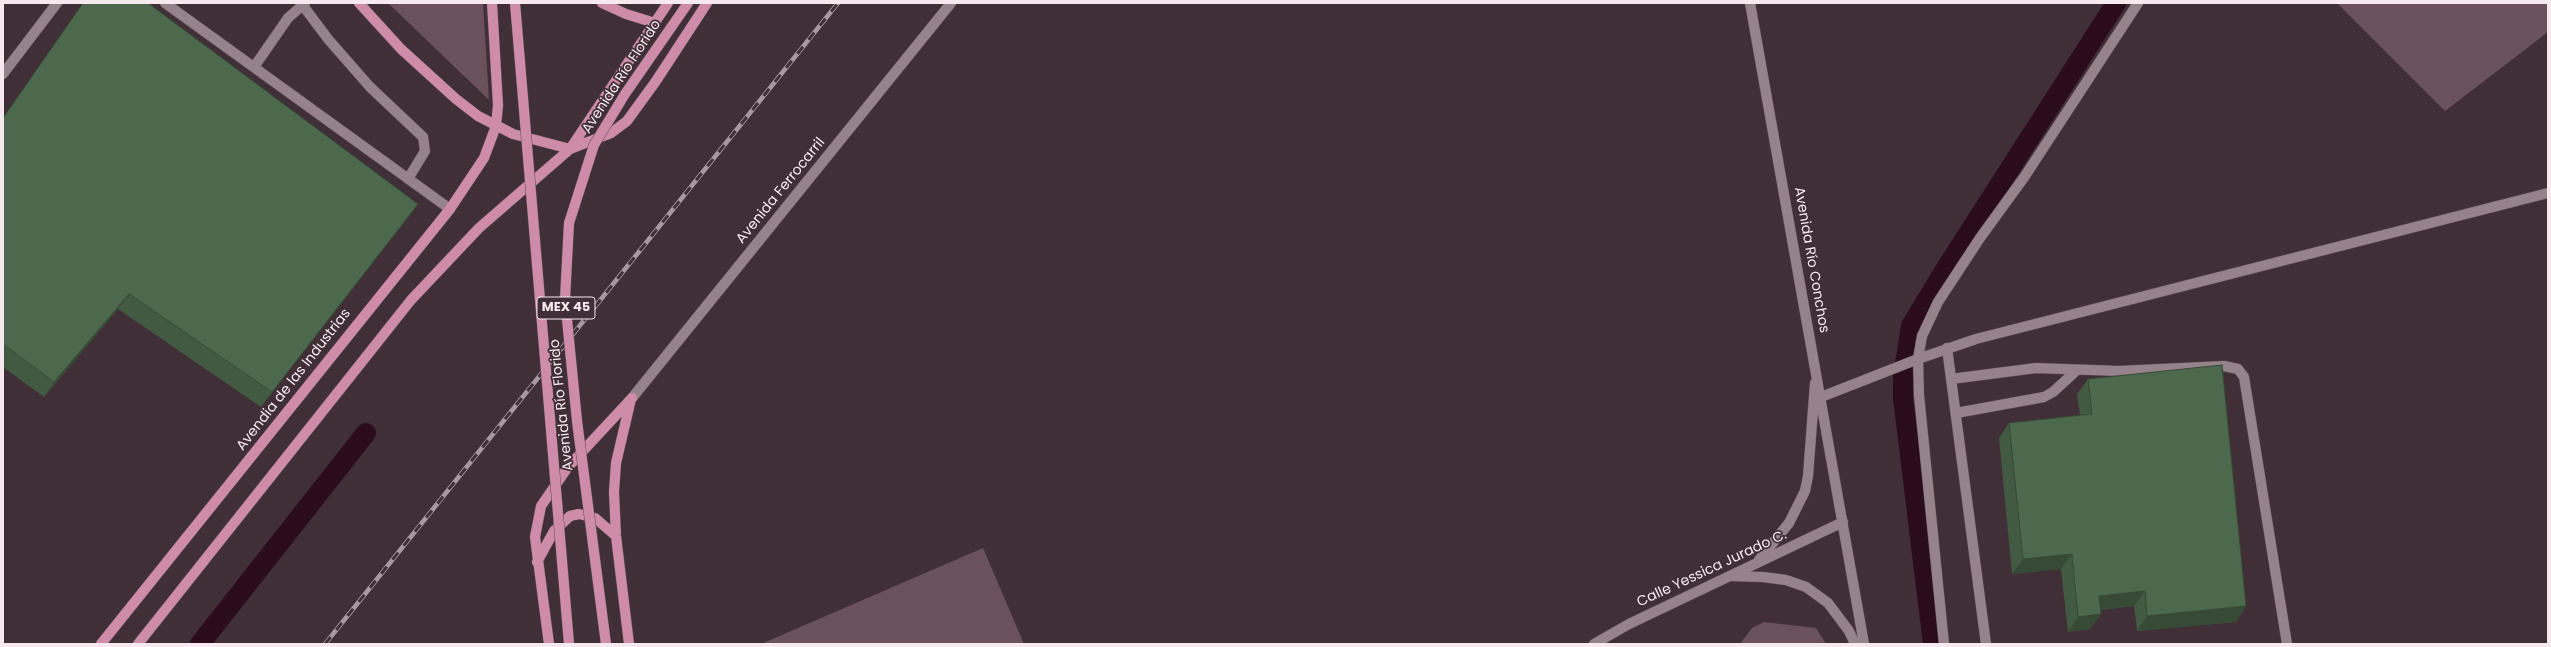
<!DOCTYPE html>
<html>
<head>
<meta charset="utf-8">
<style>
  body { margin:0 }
  #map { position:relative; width:2551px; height:647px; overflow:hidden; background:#402f36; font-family:Poppins,sans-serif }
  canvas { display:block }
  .frame { position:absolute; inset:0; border:4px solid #f6eaef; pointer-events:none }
</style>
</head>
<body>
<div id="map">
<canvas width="2551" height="647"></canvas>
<div class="frame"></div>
</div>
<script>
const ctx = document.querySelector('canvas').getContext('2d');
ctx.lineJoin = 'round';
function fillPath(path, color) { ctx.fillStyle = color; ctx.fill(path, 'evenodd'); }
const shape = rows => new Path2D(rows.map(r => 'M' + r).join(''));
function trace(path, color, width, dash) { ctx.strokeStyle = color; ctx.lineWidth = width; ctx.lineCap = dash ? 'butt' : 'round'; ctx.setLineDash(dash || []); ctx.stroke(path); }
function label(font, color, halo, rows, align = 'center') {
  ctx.font = font + ' Poppins,sans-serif'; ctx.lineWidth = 3.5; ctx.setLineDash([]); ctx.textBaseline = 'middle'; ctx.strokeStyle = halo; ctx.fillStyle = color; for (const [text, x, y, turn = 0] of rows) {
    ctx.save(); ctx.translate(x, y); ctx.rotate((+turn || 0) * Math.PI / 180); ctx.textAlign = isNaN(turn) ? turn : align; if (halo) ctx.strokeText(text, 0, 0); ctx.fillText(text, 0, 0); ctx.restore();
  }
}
fillPath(shape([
  [388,3,483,3,489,100],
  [2337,3,2548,3,2548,32,2445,111],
  [983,548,1024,644,761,644],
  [1764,622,1816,628,1826,644,1740,644,1752,628]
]), '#6b515c');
trace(shape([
  [200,644,366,433],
  [1933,644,1903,398,1903,376,1911,326,1943,273,2116,3]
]), '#2b0c1c', 20);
const service = shape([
  [165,3,450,209],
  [301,3,328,39,370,87,423,137,425,151,408,179],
  [254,67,288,18,305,3],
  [3,74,57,3],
  [1947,348,1986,644],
  [1951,379,2036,368,2119,371,2224,366,2238,369,2244,377,2287,644],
  [1956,413,2044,397,2053,392,2077,370]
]);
const minor = shape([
  [1821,397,1918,359,1976,339,2548,193],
  [632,398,951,3],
  [1944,644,1919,395,1918,359,1922,336,1938,302,1980,238,2025,176,2138,3]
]);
const secondary = shape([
  [1750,3,1864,644],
  [1759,560,1789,523,1805,491,1808,476,1815,383],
  [1731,576,1763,577,1786,580,1806,587,1828,603,1849,631,1855,644],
  [1594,644,1629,624,1843,522]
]);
const primary = shape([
  [359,3,401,49,456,99,478,116,513,134,570,149],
  [602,3,626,14,655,23],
  [570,149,611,133,627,121,656,81,707,3],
  [537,562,554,531,570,516,579,514,595,518,616,536],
  [101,644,450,209,484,158,496,126,498,105,492,3],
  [138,644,411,300,479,228,570,149,668,3],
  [549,644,535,537,541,506,568,467,632,398],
  [629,644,616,536,614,492,616,463,631,399]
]);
trace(service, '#5d4e54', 11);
trace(minor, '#5d4e54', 11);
trace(secondary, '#5d4e54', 11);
trace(primary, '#5d4e54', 11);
trace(service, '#96828a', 10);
trace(minor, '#96828a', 10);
trace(secondary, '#96828a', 10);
trace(primary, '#ce8ca9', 10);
const rail = shape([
  [325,644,838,3]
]);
trace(rail, '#a7999f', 4.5);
trace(rail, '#402f36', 3, [9]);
const primaryBridge = shape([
  [515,3,569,644],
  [606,644,577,421,565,299,569,223,594,145,625,94,688,3]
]);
trace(primaryBridge, '#5d4e54', 11, []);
trace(primaryBridge, '#ce8ca9', 10);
fillPath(shape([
  [3,118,418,204,407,219,261,407,118,309,44,397,3,367],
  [2088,379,2246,606,2236,622,2137,631,2134,606,2101,610,2101,614,2090,629,2068,632,2061,569,2012,574,1999,438,2009,423,2080,416,2077,394]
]), '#425a42');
fillPath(shape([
  [418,204,407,219,261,407,272,392],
  [129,294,118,309,44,397,54,382],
  [2072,554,2061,569,2012,574,2023,559],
  [2145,591,2134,606,2089,611,2099,596],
  [2246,606,2236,622,2137,631,2147,616],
  [2101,614,2090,629,2068,632,2078,617]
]), '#364a36');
const building = shape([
  [83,3,148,3,418,204,272,392,129,294,54,382,3,344,3,118,83,3],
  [2222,365,2246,606,2147,616,2145,591,2099,596,2101,614,2078,617,2072,554,2023,559,2009,423,2092,414,2088,379,2222,365]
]);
fillPath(building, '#4d694d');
trace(building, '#364a36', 1);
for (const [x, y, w] of [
  [566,308,58]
]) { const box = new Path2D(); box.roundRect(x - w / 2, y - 11, w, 22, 3); ctx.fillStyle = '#402f36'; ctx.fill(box); trace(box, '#f6eaef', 1); }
label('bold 13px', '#f6eaef', null, [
  ["MEX 45",566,308]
]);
label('14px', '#f6eaef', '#402f36', [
  ["Avenida Río Florido",622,77,-57],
  ["Avenida Ferrocarril",781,191,-51],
  ["Avenida Río Conchos",1811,260,80],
  ["Avendia de las Industrias",294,380,-52],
  ["Avenida Río Florido",562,405,-96],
  ["Calle Yessica Jurado C.",1712,569,-25]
]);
</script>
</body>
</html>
